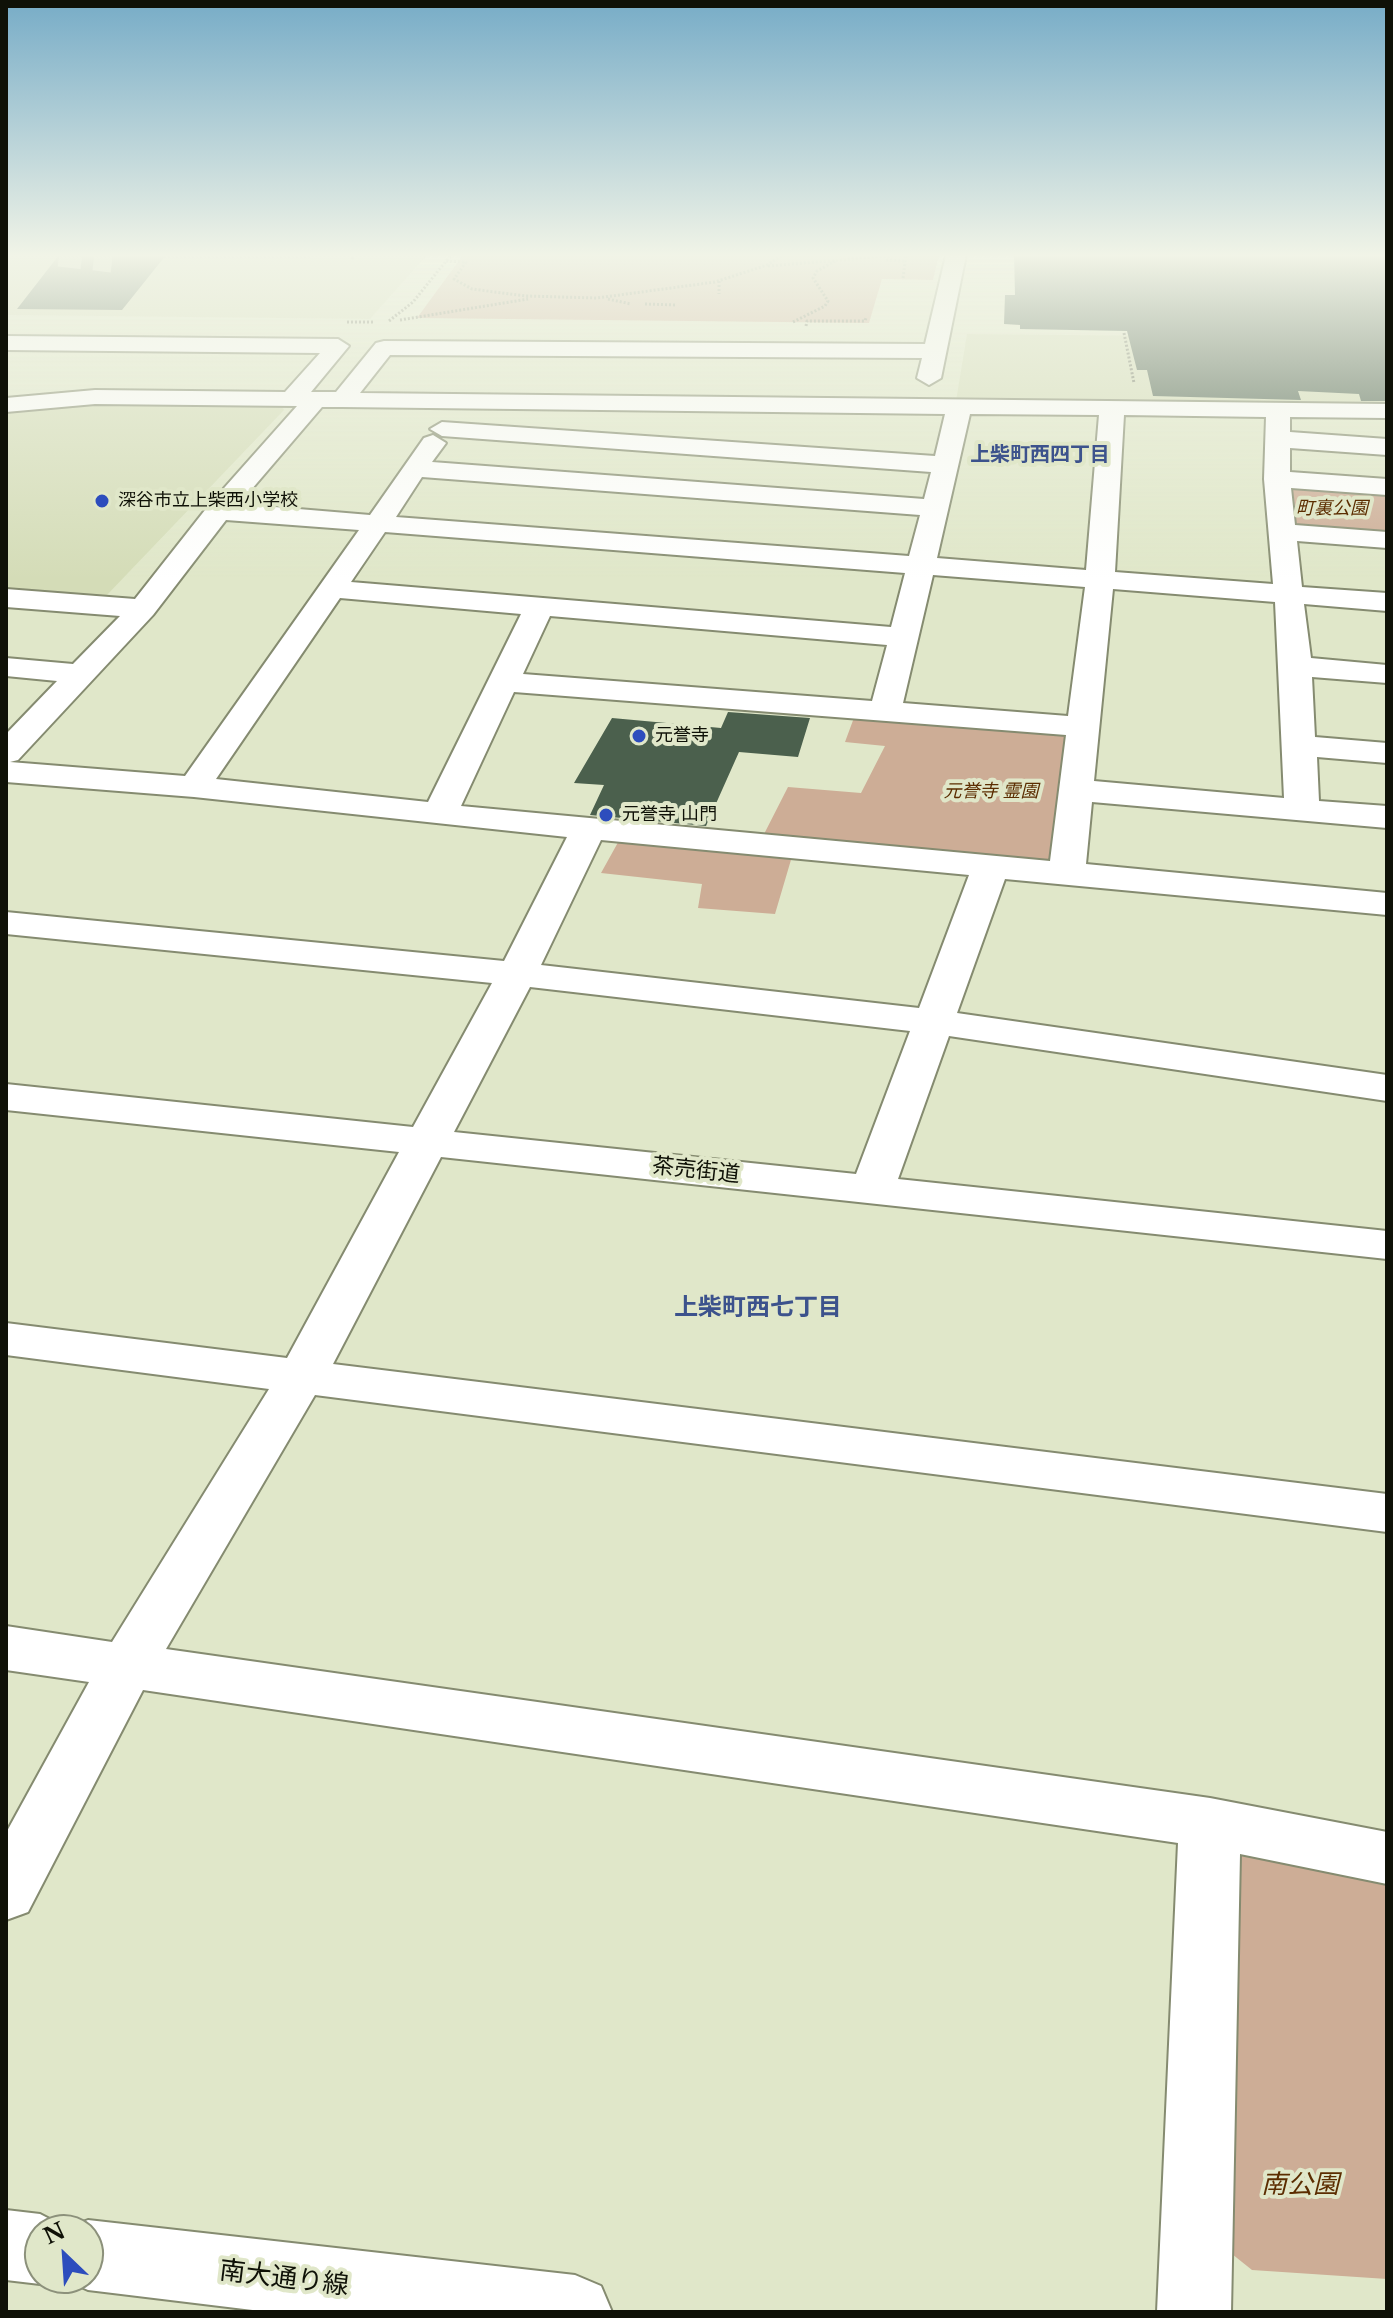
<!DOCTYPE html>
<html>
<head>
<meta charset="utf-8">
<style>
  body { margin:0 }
  #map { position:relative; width:1393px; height:2318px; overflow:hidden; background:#e0e7c9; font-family:"Libre Baskerville",serif }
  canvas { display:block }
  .frame { position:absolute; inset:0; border:8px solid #0f1107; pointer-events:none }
  .north { position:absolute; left:24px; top:2214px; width:80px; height:80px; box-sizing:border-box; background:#e0e7c9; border:2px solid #8c917b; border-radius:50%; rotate:335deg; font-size:22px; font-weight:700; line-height:32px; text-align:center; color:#0f1107 }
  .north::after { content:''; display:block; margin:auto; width:28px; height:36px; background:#2d4dbd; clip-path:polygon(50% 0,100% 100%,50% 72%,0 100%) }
</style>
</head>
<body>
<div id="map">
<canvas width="1393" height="2318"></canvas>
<div class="frame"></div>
<div class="north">N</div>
</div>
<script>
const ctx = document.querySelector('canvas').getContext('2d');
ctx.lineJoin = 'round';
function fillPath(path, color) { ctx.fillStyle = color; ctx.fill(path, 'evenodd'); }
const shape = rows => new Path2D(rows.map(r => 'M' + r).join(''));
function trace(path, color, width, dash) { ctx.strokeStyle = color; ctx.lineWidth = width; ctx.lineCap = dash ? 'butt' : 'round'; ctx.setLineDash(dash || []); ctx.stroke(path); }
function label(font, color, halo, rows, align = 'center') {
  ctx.font = font + ' "Libre Baskerville","Noto Sans JP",serif'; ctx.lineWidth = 8; ctx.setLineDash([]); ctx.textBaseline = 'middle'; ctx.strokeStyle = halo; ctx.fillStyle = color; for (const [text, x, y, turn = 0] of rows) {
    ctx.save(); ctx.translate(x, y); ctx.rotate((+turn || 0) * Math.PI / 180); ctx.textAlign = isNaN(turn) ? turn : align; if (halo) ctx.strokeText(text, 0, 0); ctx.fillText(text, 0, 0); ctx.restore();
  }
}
fillPath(shape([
  [6,255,427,255,370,319,6,315],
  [967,334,1387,338,1387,406,956,401],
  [119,402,280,404,284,410,106,596,6,590,6,412]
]), '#d4dcb7');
fillPath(shape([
  [463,255,939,255,933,280,882,279,869,323,417,318],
  [1277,479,1387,487,1387,540,1282,532],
  [855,715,1070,732,1054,864,762,838,788,787,861,793,885,746,845,742],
  [621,837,793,853,775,914,698,908,702,884,601,873],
  [1251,1851,1387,1878,1387,2279,1252,2270,1212,2238,1221,1862]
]), '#cdad96');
fillPath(shape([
  [59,255,166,255,122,310,17,309],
  [1014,255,1387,255,1387,401,1361,401,1359,394,1298,391,1301,400,1153,396,1147,370,1137,370,1127,331,1020,329,1020,325,1004,324,1005,295,1015,295],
  [728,712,810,718,798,757,739,752,706,826,590,815,604,785,574,783,612,718,721,728]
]), '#4b604d');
trace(shape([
  [59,255,112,261]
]), '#c1c7ac', 23, [23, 12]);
const minor = shape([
  [946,255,966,255,941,378,929,385,917,378,922,358,390,355,360,393,1387,404,1387,418,1290,417,1290,432,1387,439,1387,455,1290,448,1290,472,1387,479,1387,495,1291,488,1295,525,1387,532,1387,548,1297,541,1302,587,1387,593,1387,611,1304,604,1311,658,1387,665,1387,683,1312,677,1315,737,1387,743,1387,763,1317,757,1319,801,1387,806,1387,828,1092,802,1086,864,1387,893,1387,915,1005,879,957,1013,1387,1075,1387,1101,949,1036,898,1179,1387,1231,1387,1259,441,1157,333,1364,1387,1494,1387,1532,315,1395,166,1649,1210,1798,1387,1832,1387,1884,1240,1854,1231,2312,1157,2312,1178,1843,143,1690,28,1912,6,1920,6,1833,89,1682,6,1670,6,1626,112,1642,269,1389,6,1355,6,1323,287,1358,399,1152,6,1110,6,1084,413,1127,492,983,6,934,6,912,504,961,567,837,194,797,6,782,6,734,57,681,6,676,6,658,73,664,120,616,6,607,6,589,135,599,209,505,297,406,95,404,6,412,6,398,95,390,285,392,320,353,6,350,6,336,338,339,349,346,311,392,336,392,376,343,384,341,925,344,946,255],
  [322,407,342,407,945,414,935,456,442,422,430,429,442,436,931,472,924,499,432,462,446,443,433,435,424,438,370,515,239,504,322,407],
  [970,414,1099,415,1086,570,937,558,970,414],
  [1124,415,1266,417,1264,479,1273,584,1115,572,1124,415],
  [422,477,920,515,909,556,396,517,422,477],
  [226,520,359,530,185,776,10,762,18,760,153,615,226,520],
  [385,532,905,573,891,627,351,582,385,532],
  [933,575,1085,587,1068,716,903,703,933,575],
  [1113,589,1275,602,1284,798,1094,781,1113,589],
  [340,598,521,614,428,802,216,779,340,598],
  [550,616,887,645,872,701,523,674,550,616],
  [514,692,1066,735,1050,861,461,806,514,692],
  [601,840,969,875,919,1008,541,965,601,840],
  [530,987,910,1031,856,1174,454,1132,530,987],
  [6,2210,40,2214,67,2228,88,2220,575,2275,601,2286,612,2312,269,2312,88,2290,61,2278,88,2278,88,2230,40,2230,40,2278,55,2278,40,2284,6,2280,6,2210]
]);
trace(minor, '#858b70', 4);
trace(shape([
  [148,256,312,256],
  [352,259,354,255],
  [886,260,905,261],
  [446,261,466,262,454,279,472,289,526,296,597,298,715,282,767,265,782,255],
  [768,266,899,255],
  [903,278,906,255],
  [719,281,719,294],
  [608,299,631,304],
  [645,304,677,305],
  [400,320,528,299],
  [389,321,413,302,451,255],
  [347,322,373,322],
  [793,322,825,306,828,301,813,278,817,271,835,261],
  [806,326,807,321,865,321,866,318],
  [1124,333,1134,383]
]), '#757a66', 3, [2, 2]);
fillPath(minor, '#fff');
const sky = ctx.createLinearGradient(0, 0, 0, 580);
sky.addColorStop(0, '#77acc7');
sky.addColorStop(0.44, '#f1f4e7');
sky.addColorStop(1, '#f1f4e700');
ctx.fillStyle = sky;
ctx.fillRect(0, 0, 1393, 580);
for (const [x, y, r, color] of [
  [102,501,8,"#2d4dbd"],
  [639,736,8,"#2d4dbd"],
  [606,815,8,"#2d4dbd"]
]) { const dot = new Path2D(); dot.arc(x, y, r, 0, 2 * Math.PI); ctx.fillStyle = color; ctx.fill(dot); trace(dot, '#e0e7c9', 3); }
label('18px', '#0f1107', '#e0e7c9', [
  ["深谷市立上柴西小学校",118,501],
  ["元誉寺",655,736],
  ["元誉寺 山門",622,815]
], 'left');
label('italic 18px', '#5b2d00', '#e0e7c9', [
  ["町裏公園",1332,509],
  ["元誉寺 霊園",991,792]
]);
label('bold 20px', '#3c528c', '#e0e7c9', [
  ["上柴町西四丁目",1040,455]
]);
label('22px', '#0f1107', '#e0e7c9', [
  ["茶売街道",696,1171,6]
]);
label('bold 24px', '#3c528c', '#e0e7c9', [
  ["上柴町西七丁目",758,1308]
]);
label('italic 26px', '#5b2d00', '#e0e7c9', [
  ["南公園",1300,2186]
]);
label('26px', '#0f1107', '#e0e7c9', [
  ["南大通り線",284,2279,7]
]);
</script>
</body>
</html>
